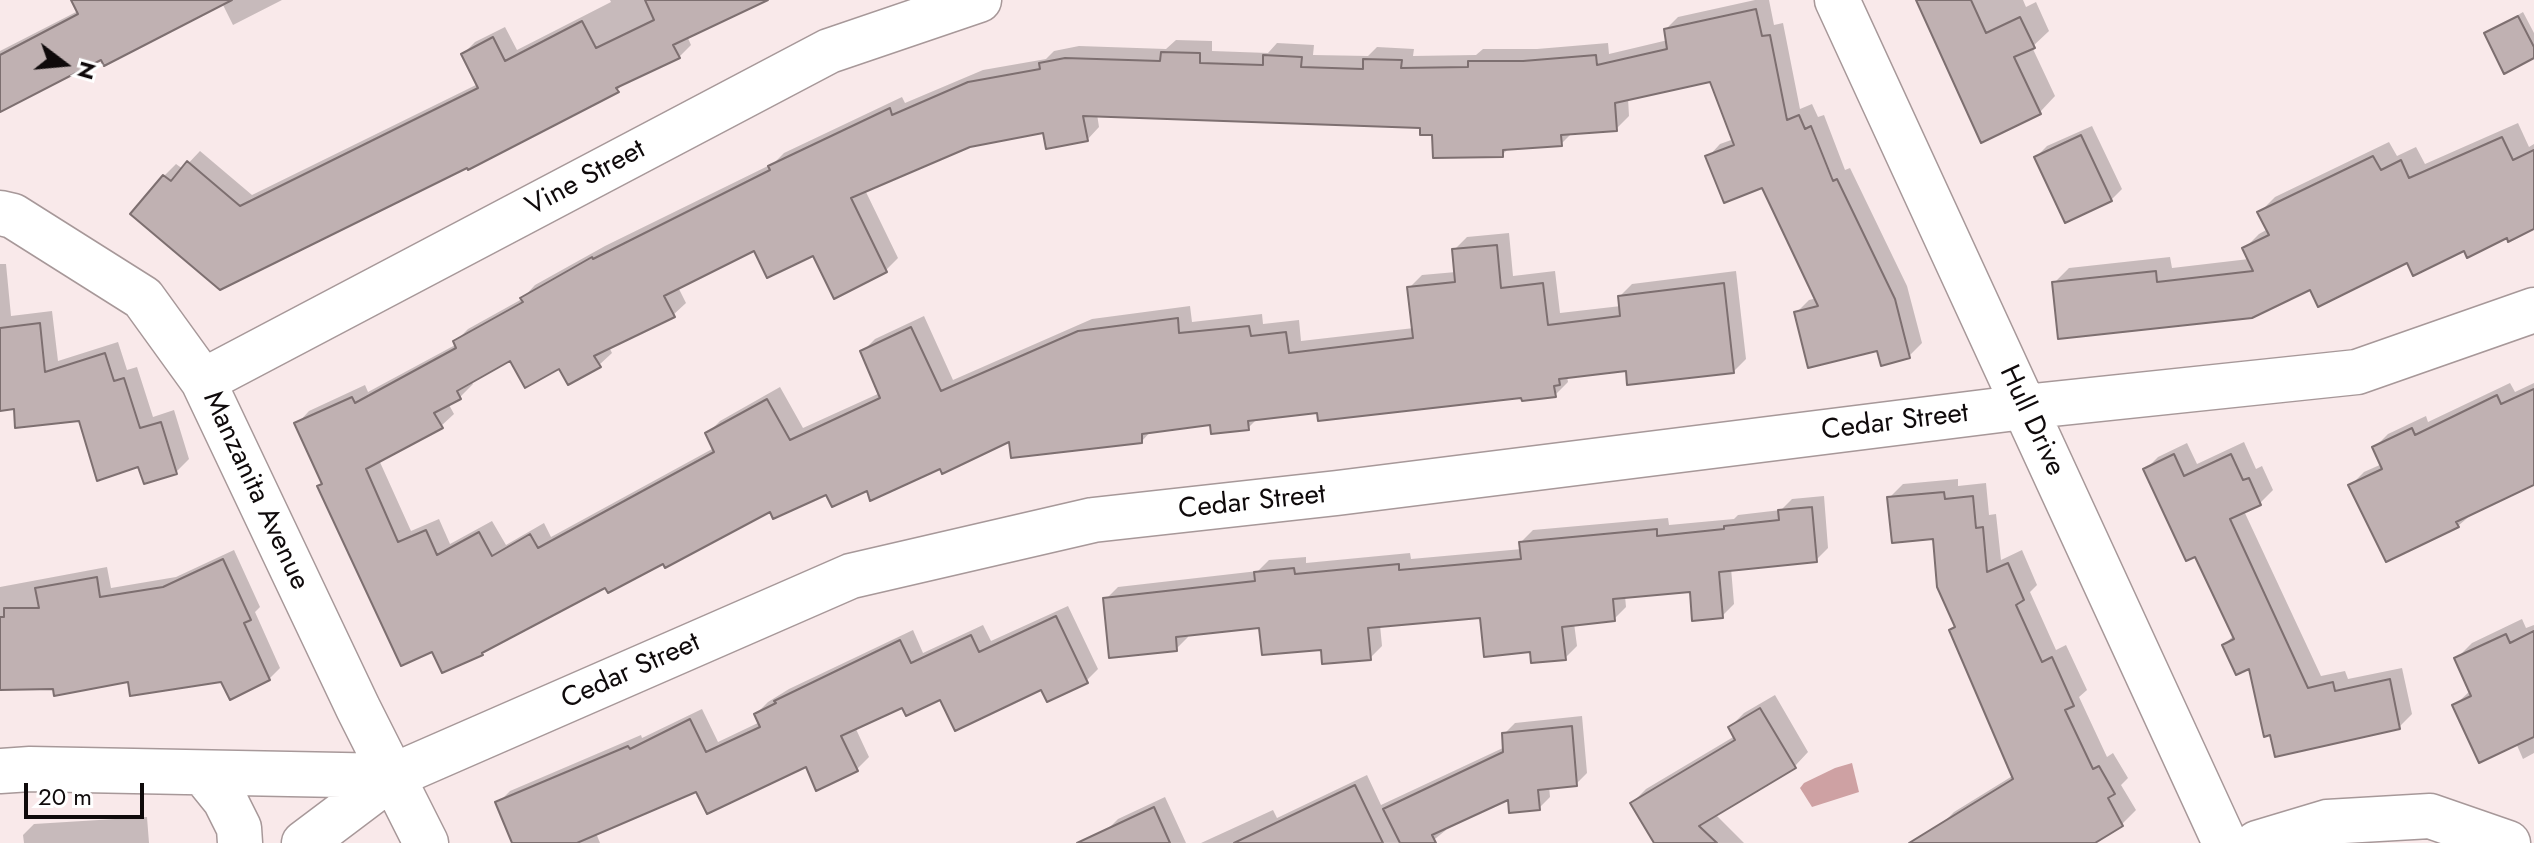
<!DOCTYPE html>
<html>
<head>
<meta charset="utf-8">
<style>
  body { margin:0 }
  #map { position:relative; width:2534px; height:843px; overflow:hidden; background:#f9e9ea; font-family:Jost,sans-serif }
  canvas { display:block }
  .north { position:absolute; left:24px; top:24px; width:80px; height:80px; -webkit-text-stroke:6px #fff; paint-order:stroke; rotate:106deg; font-size:22px; font-weight:700; line-height:32px; text-align:center; color:#0f0a0b }
  .north::after { content:''; display:block; margin:auto; width:28px; height:36px; background:#0f0a0b; clip-path:polygon(50% 0,100% 100%,50% 72%,0 100%) }
  .scale { position:absolute; left:24px; top:783px; width:120px; height:36px; box-sizing:border-box; border:4px solid #0f0a0b; border-top:0; padding-left:10px; font-size:24px; line-height:28px; white-space:nowrap; color:#0f0a0b; -webkit-text-stroke:6px #fff; paint-order:stroke }
</style>
</head>
<body>
<div id="map">
<canvas width="2534" height="843"></canvas>
<div class="north">N</div>
<div class="scale">20 m</div>
</div>
<script>
const ctx = document.querySelector('canvas').getContext('2d');
ctx.lineJoin = 'round';
function fillPath(path, color) { ctx.fillStyle = color; ctx.fill(path, 'evenodd'); }
const shape = rows => new Path2D(rows.map(r => 'M' + r).join(''));
function trace(path, color, width, dash) { ctx.strokeStyle = color; ctx.lineWidth = width; ctx.lineCap = dash ? 'butt' : 'round'; ctx.setLineDash(dash || []); ctx.stroke(path); }
function label(font, color, halo, rows, align = 'center') {
  ctx.font = font + ' Jost,sans-serif'; ctx.lineWidth = 7; ctx.setLineDash([]); ctx.textBaseline = 'middle'; ctx.strokeStyle = halo; ctx.fillStyle = color; for (const [text, x, y, turn = 0] of rows) {
    ctx.save(); ctx.translate(x, y); ctx.rotate((+turn || 0) * Math.PI / 180); ctx.textAlign = isNaN(turn) ? turn : align; if (halo) ctx.strokeText(text, 0, 0); ctx.fillText(text, 0, 0); ctx.restore();
  }
}
fillPath(shape([
  [1852,763,1859,792,1812,807,1800,788,1804,783,1835,768]
]), '#cea1a3');
fillPath(shape([
  [83,0,282,0,233,25,222,3,102,57,0,109,0,51,78,11],
  [610,0,764,0,687,36,691,45,679,57,627,81,617,90,220,287,164,176,176,164,183,169,200,151,252,195,478,84,463,54,475,42,505,27,517,50,611,2],
  [1755,0,1769,0,1774,25,1783,23,1800,109,1812,104,1818,117,1824,115,1845,170,1850,168,1907,286,1922,343,1909,356,1879,349,1796,313,1809,300,1817,298,1763,185,1708,157,1720,144,1734,139,1711,80,1628,98,1629,116,1616,129,1573,132,1561,144,1509,148,1502,155,1434,133,1422,126,1097,114,1099,127,1087,140,1045,131,970,145,865,190,898,258,886,270,814,254,754,249,678,287,686,303,673,315,609,347,612,353,599,365,560,366,511,358,471,381,473,384,460,397,448,403,454,414,441,426,379,460,411,531,439,519,450,544,492,521,506,545,544,523,551,537,714,448,707,434,720,421,780,387,803,428,880,393,862,352,875,339,924,316,953,380,1092,319,1190,306,1192,322,1262,314,1263,324,1299,320,1301,341,1414,328,1409,288,1422,275,1456,272,1454,250,1467,237,1509,233,1513,276,1555,271,1560,313,1621,306,1620,296,1632,284,1736,271,1746,359,1734,371,1627,369,1567,376,1568,382,1555,395,1318,411,1258,418,1248,428,1212,423,1152,430,1142,441,1011,439,941,466,868,489,827,492,771,510,664,561,433,649,320,486,324,482,297,424,309,411,365,385,368,392,457,344,455,342,468,329,522,299,535,285,605,246,774,163,784,153,902,97,905,103,983,70,1046,59,1054,51,1079,46,1166,49,1176,40,1212,41,1212,51,1268,53,1277,43,1314,45,1313,55,1368,56,1377,47,1414,49,1413,56,1476,55,1483,49,1537,49,1608,43,1609,54,1668,40,1666,29,1678,17],
  [1919,0,2023,0,2026,7,2036,2,2049,31,2032,47,2055,96,2040,112],
  [2523,12,2534,33,2534,56,2486,34],
  [2518,123,2529,147,2534,144,2534,227,2311,287,2054,283,2069,268,2170,257,2172,268,2249,259,2244,249,2259,234,2268,229,2260,212,2275,197,2389,142,2397,156,2416,147,2425,164],
  [2092,126,2122,189,2111,200,2036,157,2047,146],
  [0,264,6,264,11,316,52,311,58,361,118,342,127,370,137,367,153,417,174,410,189,459,176,472,140,465,80,419,16,407,0,409],
  [2510,383,2515,392,2534,383,2534,460,2458,526,2350,486,2364,472,2382,464,2374,448,2388,434,2426,416,2428,422],
  [2244,442,2256,469,2262,466,2273,490,2260,503,2244,511,2321,676,2345,671,2348,679,2402,668,2412,714,2399,727,2251,666,2224,645,2234,635,2196,554,2146,469,2158,457,2187,443,2197,464],
  [1958,479,1958,486,1986,483,1989,515,1996,514,2001,560,2022,550,2037,585,2030,592,2056,650,2066,645,2087,690,2079,697,2107,757,2113,753,2128,778,2121,785,2136,810,2122,824,2091,843,1936,843,1940,826,1954,812,2014,775,1956,626,1934,537,1889,498,1903,484],
  [1824,496,1828,548,1816,560,1731,568,1734,604,1722,616,1691,590,1625,596,1626,607,1614,619,1574,623,1577,646,1565,658,1531,650,1482,616,1380,625,1382,646,1370,658,1322,647,1261,625,1188,633,1188,637,1176,649,1106,599,1118,587,1258,571,1269,560,1306,557,1306,563,1410,553,1411,559,1522,549,1521,542,1533,530,1668,518,1669,525,1734,519,1738,515,1781,510,1792,499],
  [234,550,260,607,255,612,280,668,269,679,130,680,0,688,0,587,107,567,111,588,176,577],
  [1068,606,1098,669,1086,681,941,697,903,705,855,727,869,757,857,769,807,765,697,789,596,833,600,843,515,843,498,803,510,791,641,735,642,738,702,709,718,742,760,722,756,714,768,702,789,689,913,630,923,653,983,625,991,641],
  [2522,619,2526,628,2534,625,2534,753,2523,759,2516,743,2454,706,2471,690,2456,659,2472,643],
  [1775,695,1808,752,1795,766,1715,814,1744,843,1656,843,1632,803,1646,789,1735,736,1730,727,1744,713],
  [1582,716,1587,773,1576,784,1549,786,1550,797,1539,808,1510,797,1444,827,1446,830,1430,843,1201,843,1273,810,1277,818,1367,775,1381,805,1505,747,1504,734,1515,723],
  [1165,797,1186,843,1113,843,1107,830,1118,819],
  [147,817,149,843,24,843,23,835,34,824]
]), '#0003');
const building = shape([
  [71,0,232,0,104,66,101,60,0,112,0,55,78,14,71,0],
  [645,0,768,0,673,45,680,58,616,88,619,92,468,170,467,168,220,290,130,214,163,175,171,181,187,161,240,206,478,88,461,54,493,37,505,61,582,21,596,48,654,20,645,0],
  [1916,0,1971,0,1986,33,2020,17,2035,48,2014,57,2041,114,1981,143,1916,0],
  [1756,9,1762,36,1770,35,1787,120,1799,115,1805,129,1811,126,1833,181,1837,179,1895,299,1910,358,1881,366,1877,351,1808,368,1794,312,1818,306,1762,188,1724,203,1705,156,1734,145,1710,82,1615,103,1617,131,1561,135,1562,146,1503,150,1503,157,1433,158,1432,135,1420,135,1420,128,1083,116,1088,141,1046,149,1043,133,970,147,851,198,887,272,834,299,813,256,767,278,754,251,664,296,675,317,594,356,601,367,568,385,559,369,525,388,510,361,457,391,461,399,434,413,443,428,366,469,398,542,426,530,437,555,479,532,492,556,530,534,538,548,714,452,705,433,767,399,790,440,880,398,860,351,911,327,941,391,1078,331,1178,318,1179,333,1249,326,1251,336,1286,332,1289,353,1413,338,1407,287,1455,282,1452,249,1497,245,1501,288,1543,283,1548,325,1620,316,1618,296,1724,283,1734,373,1627,385,1626,371,1559,379,1560,385,1554,386,1556,397,1522,401,1521,398,1318,421,1317,413,1248,421,1249,430,1211,434,1210,425,1142,434,1142,443,1011,458,1009,442,942,474,940,469,870,501,867,491,832,507,826,495,773,519,770,512,665,568,663,564,608,593,605,588,482,653,483,655,442,673,432,652,401,666,317,486,322,484,294,423,352,397,355,403,456,348,453,341,523,302,520,298,592,257,593,259,770,170,768,166,890,108,892,115,968,82,1040,69,1039,63,1065,58,1160,61,1161,52,1200,53,1200,63,1263,65,1263,55,1302,57,1301,67,1363,69,1363,59,1402,60,1401,68,1468,67,1468,61,1523,61,1596,55,1597,65,1667,49,1664,29,1756,9],
  [2518,16,2534,47,2534,58,2504,74,2484,33,2518,16],
  [2081,135,2112,201,2065,223,2034,157,2081,135],
  [2502,137,2513,160,2534,150,2534,229,2508,242,2507,238,2467,258,2464,251,2413,276,2407,263,2318,307,2310,290,2252,318,2058,339,2052,282,2156,271,2157,282,2253,271,2242,248,2269,235,2257,212,2373,156,2381,170,2401,160,2409,178,2502,137],
  [40,323,45,372,105,353,114,381,124,378,140,428,161,422,177,474,144,484,138,467,97,481,79,421,15,428,14,409,0,411,0,328,40,323],
  [2534,389,2534,485,2456,522,2459,527,2386,562,2348,485,2382,469,2372,447,2412,428,2415,435,2497,395,2501,404,2534,389],
  [2174,454,2184,476,2231,454,2243,480,2249,478,2261,505,2230,519,2308,688,2333,682,2335,691,2390,679,2400,729,2275,757,2270,735,2264,737,2249,669,2236,675,2222,645,2234,639,2195,557,2186,561,2143,469,2174,454],
  [1944,492,1945,499,1973,496,1976,528,1983,527,1987,572,2008,563,2024,600,2016,605,2042,662,2052,657,2074,706,2065,710,2093,769,2099,766,2115,794,2108,798,2123,826,2095,843,1909,843,2013,779,1949,630,1955,627,1937,587,1933,539,1892,543,1887,497,1944,492],
  [1812,507,1817,562,1719,572,1723,618,1692,621,1690,592,1613,599,1615,621,1562,627,1566,660,1531,663,1530,652,1484,657,1480,618,1368,628,1371,660,1322,664,1321,650,1262,655,1259,628,1176,637,1177,651,1109,658,1103,598,1255,581,1254,572,1294,568,1295,574,1399,564,1399,570,1521,559,1519,542,1657,529,1657,536,1724,529,1724,526,1779,520,1778,510,1812,507],
  [223,559,251,620,244,623,270,680,230,700,221,682,130,696,128,682,54,696,53,689,0,690,0,617,4,617,4,608,39,608,35,588,97,577,100,597,163,587,223,559],
  [1056,616,1088,683,1047,702,1041,690,955,731,940,700,906,716,902,708,841,736,858,771,816,791,806,767,707,814,696,792,577,843,512,843,495,802,628,746,630,749,690,719,706,752,760,727,754,714,776,703,774,701,900,640,911,663,971,635,979,652,1056,616],
  [2534,631,2534,737,2479,763,2452,705,2471,696,2454,658,2506,634,2510,643,2534,631],
  [1760,708,1796,768,1699,826,1717,843,1654,843,1630,803,1735,740,1728,727,1760,708],
  [1572,726,1577,786,1538,790,1540,810,1509,813,1508,800,1432,835,1436,843,1400,843,1383,809,1503,752,1502,733,1572,726],
  [1355,785,1383,843,1234,843,1355,785],
  [1154,807,1170,843,1077,843,1154,807]
]);
fillPath(building, '#c0b1b2');
trace(building, '#7d6f70', 2);
const street = shape([
  [1837,0,2225,843],
  [0,213,13,216,143,298,203,381,358,708,426,843],
  [203,381,829,51,979,0],
  [0,771,30,769,393,776,851,576,1093,520,1337,493,2024,407,2357,372,2534,310],
  [204,774,225,800,239,828,240,843],
  [304,843,393,776],
  [2257,843,2327,822,2430,816,2508,843]
]);
trace(street, '#a79899', 47);
trace(street, '#fff', 44);
label('28px', '#0f0a0b', '#fff', [
  ["Vine Street",586,179,-28],
  ["Hull Drive",2031,421,65],
  ["Cedar Street",1895,423,-7],
  ["Manzanita Avenue",255,491,65],
  ["Cedar Street",1252,503,-6],
  ["Cedar Street",631,672,-24]
]);
</script>
</body>
</html>
